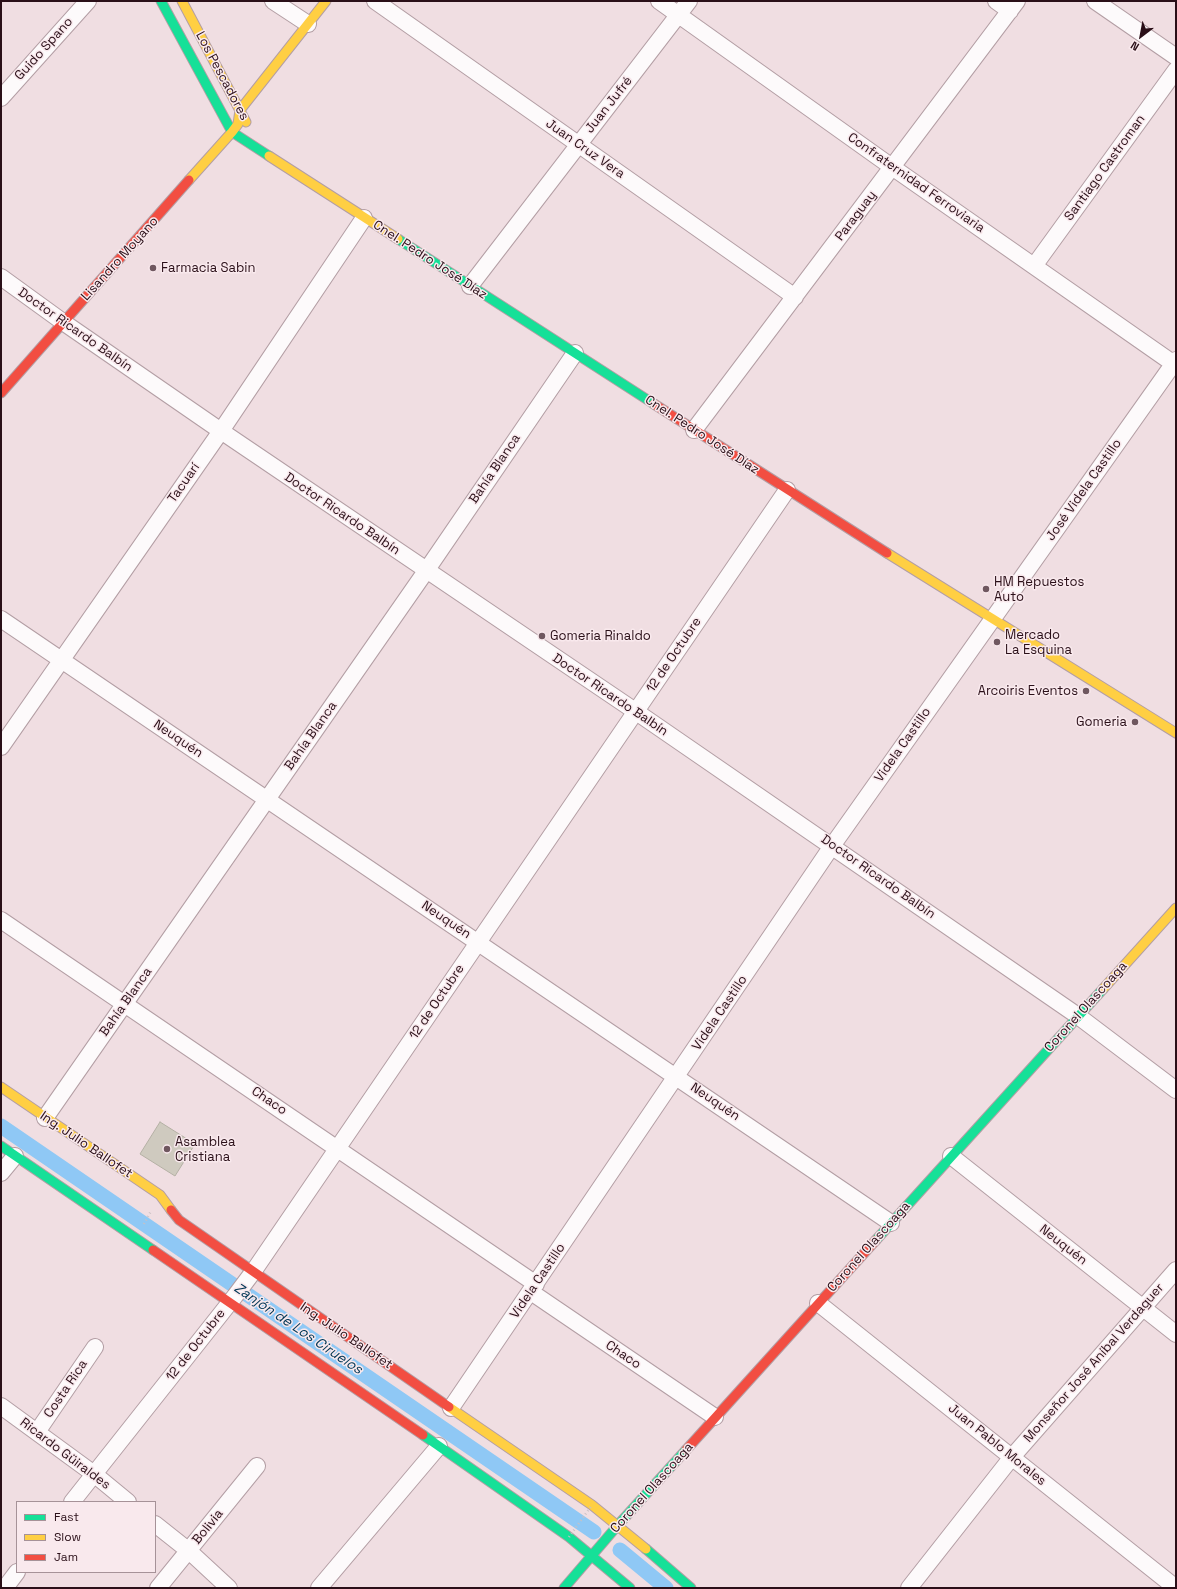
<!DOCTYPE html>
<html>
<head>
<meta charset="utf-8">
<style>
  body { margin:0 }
  #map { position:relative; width:1177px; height:1589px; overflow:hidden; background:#f0dee2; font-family:"Space Grotesk",sans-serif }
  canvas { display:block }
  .frame { position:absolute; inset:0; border:2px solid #2a0f18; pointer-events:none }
  .legend { position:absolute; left:16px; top:1501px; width:140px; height:72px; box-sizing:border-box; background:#f9e9ed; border:1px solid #a69298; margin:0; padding:5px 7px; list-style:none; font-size:12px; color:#2a0f18 }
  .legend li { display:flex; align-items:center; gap:8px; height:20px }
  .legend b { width:20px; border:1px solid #a69298 }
  .north { position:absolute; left:1121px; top:16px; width:40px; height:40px; -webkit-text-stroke:3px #f9e9ed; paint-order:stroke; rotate:212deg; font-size:11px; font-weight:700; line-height:16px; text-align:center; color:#2a0f18 }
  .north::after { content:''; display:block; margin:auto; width:14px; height:18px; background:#2a0f18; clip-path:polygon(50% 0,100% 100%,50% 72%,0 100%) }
</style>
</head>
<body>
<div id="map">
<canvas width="1177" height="1589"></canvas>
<div class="frame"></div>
<ul class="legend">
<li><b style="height:5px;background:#16e098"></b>Fast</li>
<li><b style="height:5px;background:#ffcf43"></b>Slow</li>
<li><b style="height:5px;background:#f24e42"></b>Jam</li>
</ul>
<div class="north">N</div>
</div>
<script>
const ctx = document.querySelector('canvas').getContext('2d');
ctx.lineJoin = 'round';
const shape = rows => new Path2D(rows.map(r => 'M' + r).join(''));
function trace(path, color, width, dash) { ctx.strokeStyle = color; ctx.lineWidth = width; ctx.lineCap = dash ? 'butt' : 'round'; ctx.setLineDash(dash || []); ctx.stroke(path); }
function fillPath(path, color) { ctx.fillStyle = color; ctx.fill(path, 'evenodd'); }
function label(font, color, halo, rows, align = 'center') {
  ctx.font = font + ' "Space Grotesk",sans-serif'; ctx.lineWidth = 3; ctx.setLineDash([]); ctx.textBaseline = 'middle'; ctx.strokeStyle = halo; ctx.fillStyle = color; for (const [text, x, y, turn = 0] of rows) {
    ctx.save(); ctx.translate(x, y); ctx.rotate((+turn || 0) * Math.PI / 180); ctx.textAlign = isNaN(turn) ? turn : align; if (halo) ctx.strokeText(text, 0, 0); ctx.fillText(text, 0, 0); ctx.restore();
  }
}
trace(shape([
  [1,1126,594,1532],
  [620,1550,666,1588]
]), '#8fc8f5', 15);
const building = shape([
  [160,1122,195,1144,175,1176,140,1154,160,1122]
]);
fillPath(building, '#cfcabf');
trace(building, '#b4b0a4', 1);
const street = shape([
  [273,1,308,24],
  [375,1,795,297],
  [659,1,892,167,1174,364],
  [996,1,1010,11],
  [1095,1,1176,57],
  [1,98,88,1],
  [1034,266,1176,70],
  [1,277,63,322,221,431,635,711,1078,1016,1176,1090],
  [470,286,689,1],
  [694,430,1017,1],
  [1,619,891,1223],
  [1,747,221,431,364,218],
  [1,920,536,1284],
  [45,1118,426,571,575,353],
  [951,1156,1176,1334],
  [1,1173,15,1156],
  [531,1292,715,1417],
  [818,1303,1176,1588],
  [1,1406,94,1474,128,1502],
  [451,1408,832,846,1176,360],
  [37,1432,95,1347],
  [72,1502,235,1296,253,1272,787,490],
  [155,1524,189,1551,229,1588],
  [5,1588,17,1572],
  [158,1588,257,1466],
  [319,1588,439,1446],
  [909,1588,1012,1457,1176,1270]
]);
const fast = shape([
  [161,1,232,132,269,156],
  [398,239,654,404],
  [1,1146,153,1250],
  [876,1240,1103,989],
  [423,1435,569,1537,630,1588],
  [646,1549,691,1588],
  [564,1588,618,1525,686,1450]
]);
const slow = shape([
  [182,1,246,122],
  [269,156,398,239],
  [189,180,232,132,238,124,240,110,326,1],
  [887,553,1176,733],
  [1103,989,1176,908],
  [1,1087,160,1195,171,1210],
  [449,1407,592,1505,646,1549]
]);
const jam = shape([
  [1,393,189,180],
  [654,404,887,553],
  [171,1210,179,1220,449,1407],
  [153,1250,423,1435],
  [686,1450,876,1240]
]);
trace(street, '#b39ea4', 18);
trace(fast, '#b39ea4', 11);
trace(slow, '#b39ea4', 11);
trace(jam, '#b39ea4', 11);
trace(shape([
  [144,1224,151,1211]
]), '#c9c1c3', 2.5, [1, 3]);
trace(street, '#fdfafb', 16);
trace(fast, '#16e098', 9);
trace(slow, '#ffcf43', 9);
trace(jam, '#f24e42', 9);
trace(shape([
  [569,1537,592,1505]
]), '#c9c1c3', 2.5, [1, 3]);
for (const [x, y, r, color] of [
  [153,268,4,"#6f575f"],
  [986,589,4,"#6f575f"],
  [542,636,4,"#6f575f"],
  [997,642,4,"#6f575f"],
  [1086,691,4,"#6f575f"],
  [1135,722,4,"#6f575f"],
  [167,1149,4,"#6f575f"]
]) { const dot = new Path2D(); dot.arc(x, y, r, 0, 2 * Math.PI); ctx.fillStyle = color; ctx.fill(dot); trace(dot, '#f9e9ed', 1.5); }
label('13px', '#2a0f18', '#f9e9ed', [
  ["Guido Spano",44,49,-48],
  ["Los Pescadores",222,76,62],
  ["Juan Jufré",609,105,-52],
  ["Juan Cruz Vera",585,149,35],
  ["Santiago Castroman",1105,168,-54],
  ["Confraternidad Ferroviaria",916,183,35],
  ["Paraguay",856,216,-53],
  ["Lisandro Moyano",120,259,-48],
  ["Cnel. Pedro José Díaz",430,260,33],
  ["Doctor Ricardo Balbín",75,330,35],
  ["Cnel. Pedro José Díaz",702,435,33],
  ["Bahía Blanca",495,469,-56],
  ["Tacuarí",184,483,-55],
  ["José Videla Castillo",1084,490,-55],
  ["Doctor Ricardo Balbín",342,514,34],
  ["12 de Octubre",674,655,-56],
  ["Doctor Ricardo Balbín",610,695,34],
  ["Bahía Blanca",311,736,-55],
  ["Neuquén",178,739,34],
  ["Videla Castillo",903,745,-55],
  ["Doctor Ricardo Balbín",878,877,35],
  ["Neuquén",446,920,34],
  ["Bahía Blanca",126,1002,-55],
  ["12 de Octubre",437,1002,-56],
  ["Coronel Olascoaga",1086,1007,-48],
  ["Videla Castillo",720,1013,-56],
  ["Chaco",269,1101,34],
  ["Neuquén",715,1102,34],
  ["Ing. Julio Ballofet",86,1145,34],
  ["Neuquén",1063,1245,38],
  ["Coronel Olascoaga",869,1247,-48],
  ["Videla Castillo",538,1281,-56],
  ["Ing. Julio Ballofet",346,1336,34],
  ["12 de Octubre",196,1345,-52],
  ["Chaco",623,1355,34],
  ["Monseñor José Aníbal Verdaguer",1094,1363,-49],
  ["Costa Rica",66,1389,-56],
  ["Juan Pablo Morales",997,1445,39],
  ["Ricardo Güiraldes",65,1454,37],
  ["Coronel Olascoaga",652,1488,-48],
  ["Bolivia",208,1527,-51]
]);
label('13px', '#2a0f18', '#f9e9ed', [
  ["Farmacia Sabin",161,268],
  ["HM Repuestos",994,582],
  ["Auto",994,597],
  ["Mercado",1005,635],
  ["La Esquina",1005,650],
  ["Gomeria Rinaldo",550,636],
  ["Arcoiris Eventos",1078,691,"right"],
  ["Gomeria",1127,722,"right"],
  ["Asamblea",175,1142],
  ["Cristiana",175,1157]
], 'left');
label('italic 14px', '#023756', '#f9e9ed', [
  ["Zanjón de Los Ciruelos",298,1329,34]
]);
</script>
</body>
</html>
